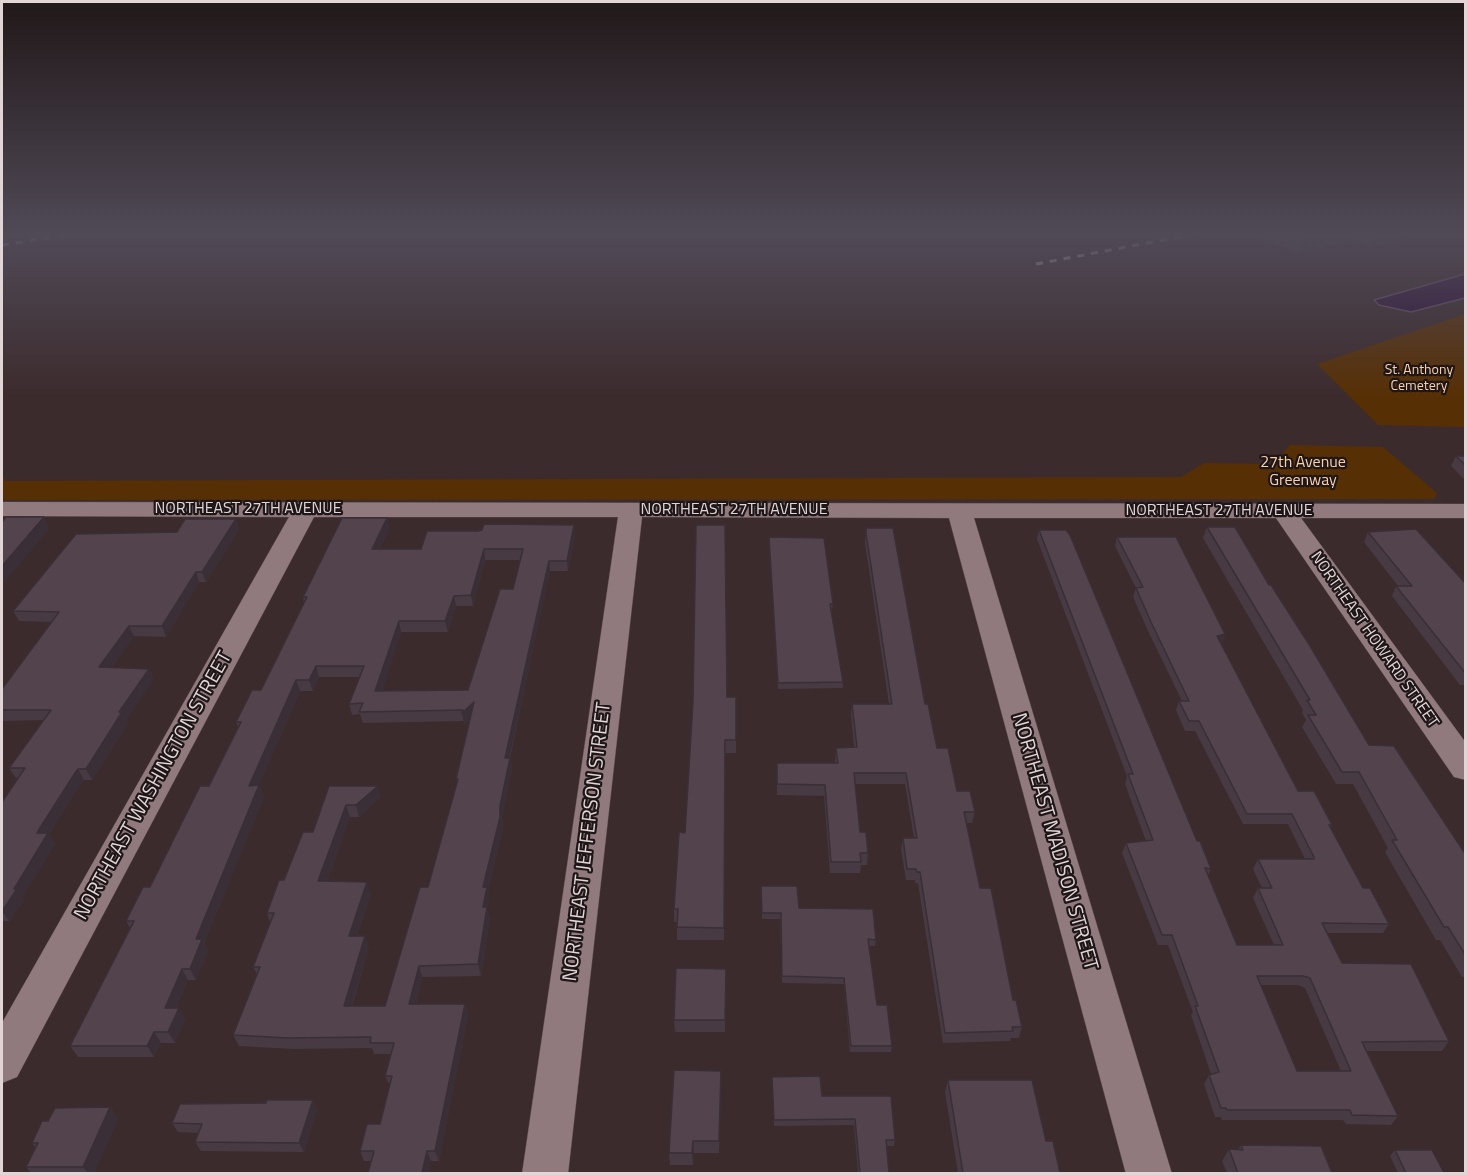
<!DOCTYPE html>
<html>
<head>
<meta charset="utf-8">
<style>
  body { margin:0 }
  #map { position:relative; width:1467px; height:1175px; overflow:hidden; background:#3c2b2d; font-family:"Titillium Web",sans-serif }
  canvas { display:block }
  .frame { position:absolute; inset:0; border:3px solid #e1d5d6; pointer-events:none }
</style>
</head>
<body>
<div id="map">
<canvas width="1467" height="1175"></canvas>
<div class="frame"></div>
</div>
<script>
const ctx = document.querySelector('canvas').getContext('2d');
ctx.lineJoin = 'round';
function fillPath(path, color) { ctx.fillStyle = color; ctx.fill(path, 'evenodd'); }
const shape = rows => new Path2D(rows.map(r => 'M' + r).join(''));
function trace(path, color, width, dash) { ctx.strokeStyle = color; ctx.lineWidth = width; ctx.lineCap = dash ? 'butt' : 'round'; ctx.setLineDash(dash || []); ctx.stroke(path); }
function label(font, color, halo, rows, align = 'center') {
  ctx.font = font + ' "Titillium Web",sans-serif'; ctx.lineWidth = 4.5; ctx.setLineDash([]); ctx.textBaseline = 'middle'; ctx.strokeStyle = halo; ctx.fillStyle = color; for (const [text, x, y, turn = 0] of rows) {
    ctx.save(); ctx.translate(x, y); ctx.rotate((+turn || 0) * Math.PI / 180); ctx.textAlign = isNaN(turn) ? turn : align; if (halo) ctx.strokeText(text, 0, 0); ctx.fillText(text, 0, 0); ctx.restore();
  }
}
fillPath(shape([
  [1465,314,1465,427,1378,425,1317,364],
  [1290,445,1383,447,1437,493,1434,499,2,500,2,474,5,481,1181,477,1204,463,1273,464]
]), '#572f04');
const water = shape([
  [1465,274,1465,298,1411,312,1379,305,1374,300,1465,274]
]);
fillPath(water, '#2d0e39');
trace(water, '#634a68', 1.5);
const minor = shape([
  [2,502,1466,504,1466,518,1301,518,1466,743,1466,780,1454,777,1276,518,974,518,1172,1174,1126,1174,949,518,642,517,568,1174,522,1174,618,517,314,517,17,1077,2,1083,2,1023,289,517,2,516,2,502]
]);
trace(minor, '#58494c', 1);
fillPath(minor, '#907a7d');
trace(shape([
  [2,245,70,234],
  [1036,264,1195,234]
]), '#cbbfc0', 3, [7, 7]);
fillPath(shape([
  [1251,234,1411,234,1410,237,1369,247,1351,240,1299,253],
  [1456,456,1466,456,1466,481,1451,466],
  [387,518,389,529,380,549,421,549,575,535,568,571,550,571,536,634,510,758,512,769,502,817,503,828,488,890,489,898,487,908,490,918,481,976,422,977,416,1004,465,1004,468,1015,439,1161,431,1161,428,1173,368,1173,371,1161,364,1161,360,1151,380,1124,390,1086,385,1076,391,1054,374,1054,372,1048,293,1049,239,1046,233,1035,257,974,253,967,270,922,267,913,284,880,313,832,329,786,381,797,359,817,350,817,327,882,371,894,357,936,369,947,352,1006,385,1006,428,887,457,783,456,779,470,719,464,724,464,721,363,723,360,714,352,715,349,704,360,677,319,677,313,691,300,691,259,785,264,797,204,943,208,950,196,980,188,980,176,1008,179,1008,185,1019,175,1043,161,1043,154,1057,78,1057,70,1046,130,928,126,921,150,887,209,786,238,728,236,722,261,690,304,602,303,597],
  [485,560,520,560,513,589,468,690,382,691,401,632,448,632,456,606,473,606],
  [236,519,239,529,206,582,199,582,166,637,134,636,111,668,149,669,153,679,126,720,128,723,92,780,84,780,81,783,49,834,55,844,22,897,24,899,9,921,2,921,2,802,18,778,16,778,9,768,43,720,2,721,2,689,52,622,19,621,13,611,177,532],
  [1207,527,1269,585,1369,745,1466,855,1466,977,1462,977,1440,940,1436,940,1385,852,1388,848,1353,784,1336,784,1302,727,1306,720,1302,713,1303,710,1203,538],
  [866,528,925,704,937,748,957,791,975,812,972,823,966,823,980,888,1013,1000,1022,1027,1019,1038,1011,1038,1010,1041,943,1043,918,883,915,883,915,880,906,880,901,849,903,838,914,838,905,784,855,784,860,832,868,853,867,865,861,865,860,873,830,873,824,796,777,795,777,763,835,763,836,748,854,747,851,715,852,704,889,704,865,543],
  [1039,530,1211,869,1208,875,1237,945,1274,945,1253,898,1258,888,1262,888,1253,869,1258,859,1305,859,1288,824,1243,824,1195,731,1185,731,1176,710,1179,701,1182,701,1148,631,1133,597,1136,588,1115,546,1117,537,1225,634,1222,643,1221,644,1298,791,1332,825,1331,829,1363,888,1389,924,1383,933,1327,933,1342,963,1449,1041,1442,1051,1367,1051,1398,1116,1391,1125,1346,1124,1343,1120,1222,1120,1221,1117,1215,1117,1204,1084,1209,1075,1211,1074,1191,1015,1193,1012,1168,945,1158,945,1122,853,1126,843,1146,841,1125,784,1127,776,1037,539],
  [1261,985,1298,985,1305,988,1341,1071,1297,1071],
  [1368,532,1466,584,1466,685,1460,685,1392,596,1396,586,1398,586,1364,542],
  [769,537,833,604,832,610,831,610,843,682,843,688,778,689],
  [727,697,736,697,736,753,725,753,724,940,677,940,677,922,674,922,674,909,685,833],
  [761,893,876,940,875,946,869,946,877,1005,892,1046,891,1052,850,1052,844,984,782,983,780,919,762,919],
  [726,969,725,1032,675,1032,674,1020],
  [772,1077,822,1096,895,1140,894,1146,887,1146,889,1173,858,1173,854,1125,774,1126],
  [948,1080,1046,1141,1060,1173,958,1173,945,1092],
  [721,1083,719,1153,694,1153,693,1165,670,1165,669,1153],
  [110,1107,118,1119,94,1173,31,1173,26,1167,35,1147,32,1143,48,1121],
  [317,1109,304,1152,201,1151,195,1142,199,1133,178,1132,172,1123],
  [1241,1145,1332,1173,1227,1173,1222,1161,1229,1149,1238,1150],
  [1395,1150,1444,1173,1398,1173,1390,1156]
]), '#473a42');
fillPath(shape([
  [1315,234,1353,234,1351,240,1299,253,1305,236],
  [1374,234,1411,234,1410,237,1369,247],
  [44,517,50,528,2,585,2,566],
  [387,518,389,529,375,560,372,549],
  [236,519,239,529,206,582,202,572],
  [574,525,575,535,568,571,567,561],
  [484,549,485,560,473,606,471,595],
  [549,561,550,571,507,769,505,758],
  [196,572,199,582,166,637,162,626],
  [454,596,456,606,448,632,445,621],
  [399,621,401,632,379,702,375,691],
  [129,626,134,636,104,678,99,667],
  [1225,634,1222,643,1213,645,1217,636],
  [316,666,319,677,313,691,309,680],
  [149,669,153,679,126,720,128,723,92,780,86,769,119,712],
  [296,680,300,691,254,797,249,786],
  [474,702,476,713,464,724,462,713],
  [510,758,512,769,502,817,503,828,488,890,489,898,487,908,490,918,481,976,478,964,483,907,483,887],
  [78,769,84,780,81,783,49,834,55,844,22,897,24,899,9,921,2,911,37,833,75,773],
  [259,785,264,797,204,943,208,950,196,980,190,969,196,939],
  [378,786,381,797,359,817,356,805],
  [346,805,350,817,323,893,318,881],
  [367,882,371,894,353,947,349,936],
  [365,936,369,947,348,1017,344,1006],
  [419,966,422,977,413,1015,409,1004],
  [182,969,188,980,171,1019,165,1008],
  [465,1004,468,1015,439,1161,435,1151],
  [179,1008,185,1019,175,1043,168,1032],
  [154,1032,161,1043,154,1057,147,1046],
  [313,1100,317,1109,304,1152,299,1143],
  [110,1107,118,1119,94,1173,88,1173,83,1167],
  [693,1141,694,1153,693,1165,692,1153],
  [427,1151,431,1161,428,1173,422,1173]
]), '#3a2f36');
const building = shape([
  [1299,234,1315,234,1305,236,1299,234],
  [1456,456,1466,456,1466,466,1456,456],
  [6,517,44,517,2,566,2,522,6,517],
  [342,518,387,518,372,549,421,549,427,531,478,531,482,530,484,524,574,525,567,561,549,561,535,623,505,758,510,758,500,806,500,817,483,887,487,887,483,907,487,907,478,964,419,966,409,1004,465,1004,435,1151,427,1151,422,1173,368,1173,374,1151,360,1151,367,1124,380,1124,392,1076,385,1076,394,1043,370,1043,371,1037,288,1038,233,1035,260,967,253,967,274,913,267,913,279,880,284,880,303,832,313,832,329,786,378,786,356,805,346,805,318,881,367,882,349,936,365,936,344,1006,385,1006,420,887,428,887,458,779,456,779,474,702,462,713,463,710,359,712,363,703,349,704,364,666,316,666,309,680,296,680,249,786,259,785,196,939,202,939,190,969,182,969,165,1008,179,1008,168,1032,154,1032,147,1046,70,1046,134,921,126,921,143,887,150,887,200,786,209,786,241,722,236,722,252,690,261,690,307,597,303,597,342,518],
  [484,549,523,549,513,589,500,589,468,690,375,691,399,621,445,621,454,596,471,595,484,549],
  [185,519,236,519,202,572,196,572,162,626,129,626,99,667,149,669,119,712,122,712,86,769,78,769,75,773,38,831,37,833,48,833,14,889,17,889,2,911,2,802,25,768,9,768,51,710,2,710,2,689,59,612,13,611,76,534,177,532,185,519],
  [696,525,725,525,727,697,736,697,736,740,725,740,724,928,677,927,678,909,674,909,679,832,685,833,693,702,696,525],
  [1207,527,1235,527,1269,585,1271,585,1310,646,1369,745,1394,746,1466,855,1466,956,1448,927,1444,927,1392,840,1397,840,1359,772,1342,772,1308,715,1316,715,1307,700,1310,700,1207,527],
  [866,528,893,528,925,704,928,704,937,748,948,748,957,791,970,791,975,812,964,812,980,888,991,888,1013,1000,1016,1000,1022,1027,1012,1027,1013,1031,945,1033,920,872,917,872,916,869,907,869,903,838,917,838,906,773,854,773,860,832,866,832,868,853,860,853,861,862,831,862,825,785,777,784,777,763,838,763,836,748,857,747,852,704,892,704,866,533,866,528],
  [1416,529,1466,584,1466,674,1396,586,1412,586,1368,532,1416,529],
  [1039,530,1066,530,1070,535,1197,841,1200,841,1211,869,1205,868,1237,945,1283,945,1258,888,1272,888,1258,859,1314,859,1314,857,1292,814,1247,814,1199,721,1189,721,1179,701,1189,701,1151,622,1136,588,1143,587,1117,537,1176,537,1225,634,1217,636,1298,791,1314,791,1332,825,1329,825,1363,888,1370,888,1389,924,1322,923,1342,963,1411,964,1449,1041,1362,1042,1398,1116,1352,1115,1350,1110,1227,1110,1226,1108,1221,1108,1209,1075,1219,1072,1195,1006,1198,1006,1172,935,1162,935,1126,843,1153,840,1128,774,1133,774,1039,530],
  [1257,976,1303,976,1310,978,1351,1071,1297,1071,1257,976],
  [769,537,824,538,833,604,830,604,843,682,778,683,769,537],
  [761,886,797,886,799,908,873,909,876,940,868,939,877,1005,887,1005,892,1046,851,1046,844,978,782,976,781,913,762,913,761,886],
  [676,968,726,969,725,1020,674,1020,676,968],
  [674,1070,721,1071,719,1141,693,1141,692,1153,669,1153,674,1070],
  [820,1076,822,1096,891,1096,895,1140,886,1140,889,1173,860,1173,855,1119,774,1120,772,1077,820,1076],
  [948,1080,1032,1080,1046,1141,1053,1141,1060,1173,963,1173,948,1080],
  [267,1100,313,1100,299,1143,195,1142,202,1124,172,1123,180,1104,266,1103,267,1100],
  [110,1107,83,1167,26,1167,38,1143,32,1143,42,1121,48,1121,55,1108,110,1107],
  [1241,1145,1321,1146,1332,1173,1238,1173,1229,1149,1243,1150,1241,1145],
  [1395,1150,1432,1150,1444,1173,1406,1173,1395,1150]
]);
fillPath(building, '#53434d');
trace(building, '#3a2f36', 1.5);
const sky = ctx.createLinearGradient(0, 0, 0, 398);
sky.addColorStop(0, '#211819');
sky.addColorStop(0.59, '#504a57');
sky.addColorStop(1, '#504a5700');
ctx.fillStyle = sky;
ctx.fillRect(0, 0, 1467, 398);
label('14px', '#fbcfab', '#1e1617', [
  ["St. Anthony",1419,371],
  ["Cemetery",1419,387]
]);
label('16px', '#fbcfab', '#1e1617', [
  ["27th Avenue",1303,463],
  ["Greenway",1303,481]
]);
label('16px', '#e1d5d6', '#1e1617', [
  ["NORTHEAST 27TH AVENUE",248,509],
  ["NORTHEAST 27TH AVENUE",734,510],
  ["NORTHEAST 27TH AVENUE",1219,511],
  ["NORTHEAST HOWARD STREET",1374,640,55]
]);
label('20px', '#e1d5d6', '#1e1617', [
  ["NORTHEAST WASHINGTON STREET",154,786,-61],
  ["NORTHEAST JEFFERSON STREET",588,842,-83],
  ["NORTHEAST MADISON STREET",1054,842,74]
]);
</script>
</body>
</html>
